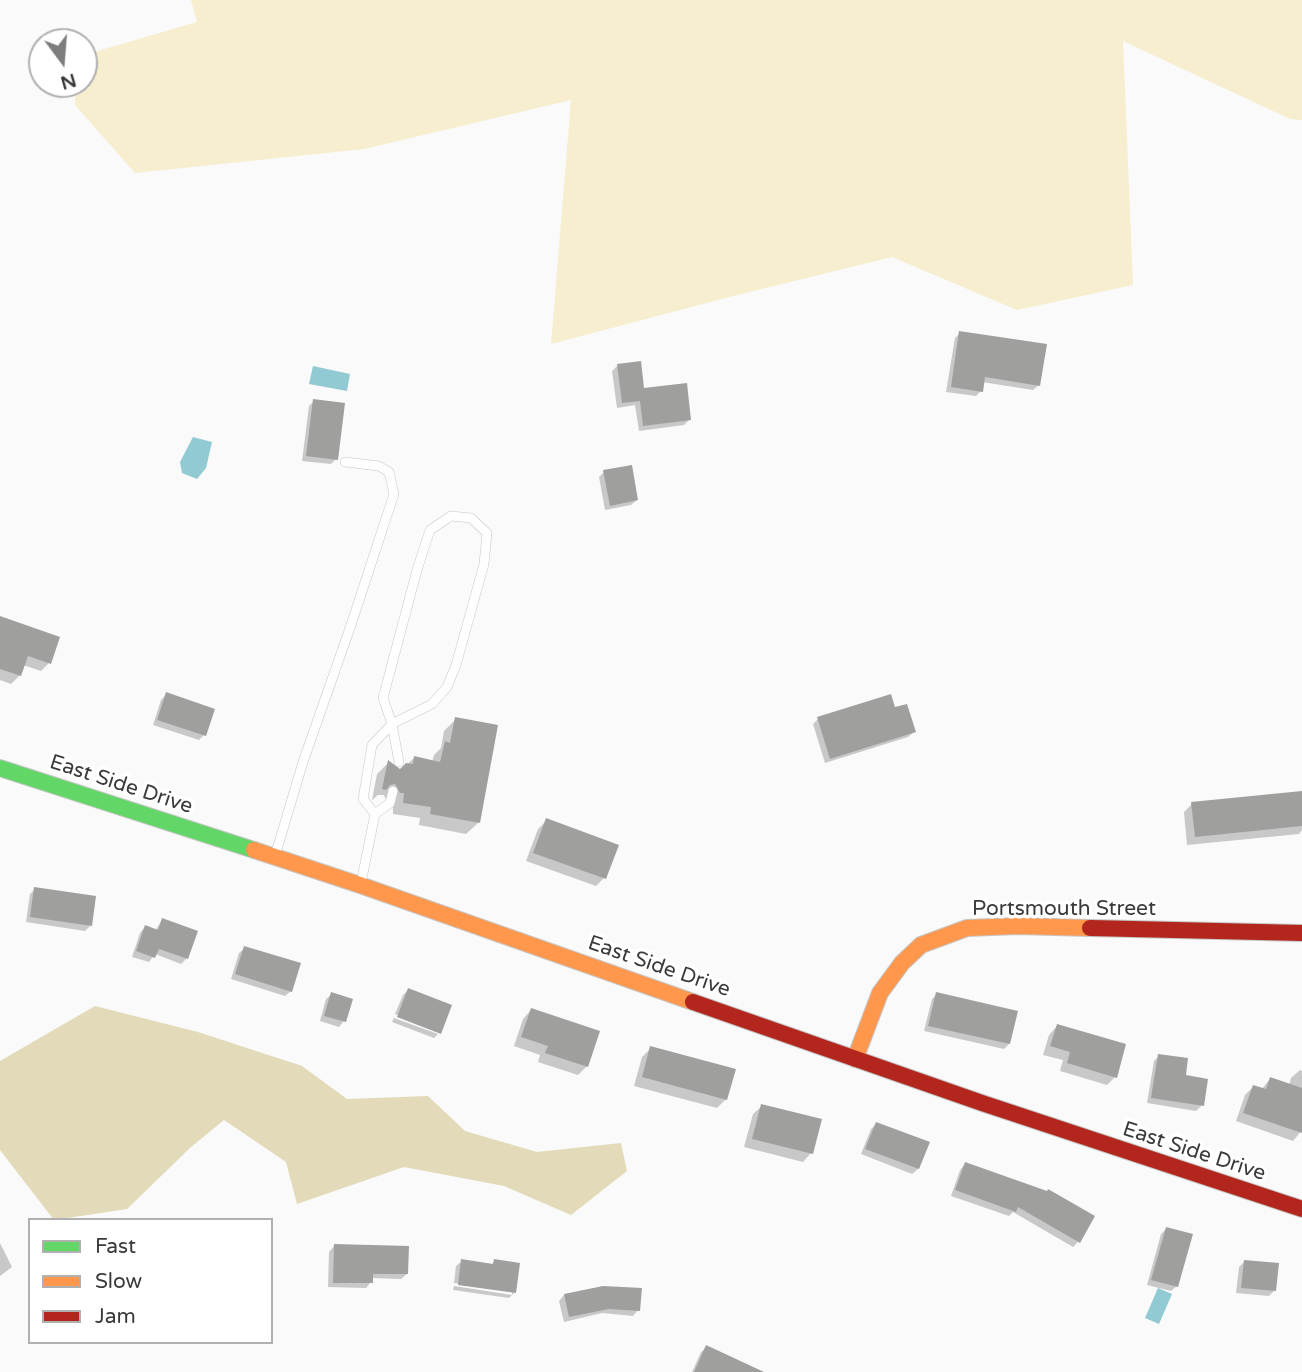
<!DOCTYPE html>
<html>
<head>
<meta charset="utf-8">
<style>
  body { margin:0 }
  #map { position:relative; width:1302px; height:1372px; overflow:hidden; background:#f9faf9; font-family:"Varela Round",sans-serif }
  canvas { display:block }
  .legend { position:absolute; left:28px; top:1218px; width:245px; height:126px; box-sizing:border-box; background:#fff; border:2px solid #b0b0b0; margin:0; padding:9px 12px; list-style:none; font-size:21px; color:#393a39 }
  .legend li { display:flex; align-items:center; gap:14px; height:35px }
  .legend b { width:35px; border:2px solid #b0b0b0 }
  .north { position:absolute; left:28px; top:28px; width:70px; height:70px; box-sizing:border-box; background:#fff; border:2px solid #b0b0b0; border-radius:50%; rotate:164deg; font-size:19px; font-weight:700; line-height:28px; text-align:center; color:#393a39 }
  .north::after { content:''; display:block; margin:auto; width:24px; height:32px; background:#7c7d7c; clip-path:polygon(50% 0,100% 100%,50% 72%,0 100%) }
</style>
</head>
<body>
<div id="map">
<canvas width="1302" height="1372"></canvas>
<ul class="legend">
<li><b style="height:9px;background:#63d668"></b>Fast</li>
<li><b style="height:9px;background:#ff974d"></b>Slow</li>
<li><b style="height:9px;background:#b3261e"></b>Jam</li>
</ul>
<div class="north">N</div>
</div>
<script>
const ctx = document.querySelector('canvas').getContext('2d');
ctx.lineJoin = 'round';
function fillPath(path, color) { ctx.fillStyle = color; ctx.fill(path, 'evenodd'); }
const shape = rows => new Path2D(rows.map(r => 'M' + r).join(''));
function trace(path, color, width, dash) { ctx.strokeStyle = color; ctx.lineWidth = width; ctx.lineCap = dash ? 'butt' : 'round'; ctx.setLineDash(dash || []); ctx.stroke(path); }
function label(font, color, halo, rows, align = 'center') {
  ctx.font = font + ' "Varela Round",sans-serif'; ctx.lineWidth = 7; ctx.setLineDash([]); ctx.textBaseline = 'middle'; ctx.strokeStyle = halo; ctx.fillStyle = color; for (const [text, x, y, turn = 0] of rows) {
    ctx.save(); ctx.translate(x, y); ctx.rotate((+turn || 0) * Math.PI / 180); ctx.textAlign = isNaN(turn) ? turn : align; if (halo) ctx.strokeText(text, 0, 0); ctx.fillText(text, 0, 0); ctx.restore();
  }
}
fillPath(shape([
  [191,0,1302,0,1302,120,1290,119,1123,41,1133,285,1017,310,892,257,733,296,551,344,571,100,364,149,135,173,75,105,75,84,84,84,84,55,197,22]
]), '#f6eece');
fillPath(shape([
  [95,1006,198,1032,302,1066,347,1099,428,1096,465,1131,537,1152,621,1143,627,1171,571,1215,504,1186,404,1167,297,1204,286,1162,224,1120,191,1147,127,1209,54,1220,0,1150,0,1061]
]), '#e2dab9');
fillPath(shape([
  [313,366,350,374,347,391,309,384],
  [193,437,212,442,206,468,197,479,182,473,180,462],
  [1158,1288,1172,1294,1159,1324,1145,1318]
]), '#92cad3');
fillPath(shape([
  [960,333,1039,385,1033,390,982,382,981,391,976,396,946,392,955,338],
  [617,366,643,390,690,419,684,425,639,431,635,405,617,408,612,371],
  [314,401,336,459,331,464,302,461,309,406],
  [604,472,637,500,631,505,605,510,599,477],
  [0,620,49,663,41,671,23,665,20,675,11,684,0,680],
  [167,694,204,735,199,740,153,725,161,700],
  [894,709,914,732,908,737,825,763,813,724,818,719],
  [456,719,478,823,466,834,419,825,420,818,393,814,393,805,388,804,384,795,378,795,372,800,377,774,388,763,400,771,414,758,432,762,434,755,441,748,444,731],
  [1302,793,1302,830,1299,834,1187,845,1184,812,1192,804],
  [547,820,604,878,596,886,526,861,538,829],
  [35,889,90,926,85,931,26,922,30,894],
  [162,920,187,958,181,964,155,954,149,962,132,957,140,933,145,927,155,931],
  [245,948,291,991,285,996,231,979,239,953],
  [408,990,439,1031,395,1014,403,995],
  [332,994,344,1021,339,1027,320,1021,326,999],
  [937,994,1009,1044,1004,1049,924,1031,932,999],
  [531,1010,587,1066,578,1075,538,1062,540,1055,514,1046,523,1019],
  [394,1018,438,1034,434,1038,392,1022],
  [1057,1026,1115,1077,1107,1085,1060,1071,1063,1060,1043,1055,1049,1035],
  [651,1048,726,1099,717,1108,634,1086,642,1057],
  [1159,1056,1184,1077,1202,1105,1196,1111,1147,1103,1154,1061],
  [1300,1070,1302,1071,1302,1130,1293,1141,1236,1121,1245,1095,1253,1087,1261,1090,1270,1079,1289,1085,1291,1078],
  [762,1106,811,1153,803,1162,744,1147,753,1114],
  [876,1124,927,1143,918,1169,912,1174,861,1154,871,1129],
  [965,1164,1078,1242,1073,1247,1013,1212,1009,1216,951,1196,960,1170],
  [1166,1229,1177,1286,1171,1291,1147,1285,1161,1234],
  [0,1243,12,1267,0,1276],
  [334,1246,407,1274,401,1279,371,1278,371,1282,366,1288,328,1287,329,1252],
  [462,1261,491,1265,495,1261,514,1293,512,1295,512,1291,454,1283,456,1266],
  [1245,1261,1274,1291,1269,1296,1236,1293,1239,1267],
  [454,1286,512,1295,509,1298,453,1290],
  [564,1295,638,1310,633,1316,602,1313,564,1322,559,1301],
  [707,1347,735,1372,692,1372,701,1352]
]), '#0003');
fillPath(shape([
  [959,331,1047,344,1040,386,985,377,983,392,951,387],
  [641,361,644,388,687,383,691,420,643,426,640,401,622,403,617,364],
  [313,399,345,403,338,460,306,456],
  [632,465,638,500,610,506,603,470],
  [0,616,60,637,51,664,28,656,21,676,0,669],
  [166,692,215,709,206,736,157,720],
  [891,694,895,707,907,704,916,732,830,759,817,717],
  [455,717,498,725,480,823,430,814,431,807,403,803,404,793,400,793,395,784,390,785,386,790,382,789,388,760,400,769,406,763,413,764,414,756,440,762,445,741,450,743],
  [1302,791,1302,826,1195,837,1191,802],
  [546,818,619,845,606,879,533,853],
  [34,887,96,896,92,926,30,917],
  [162,918,198,931,188,959,159,949,155,958,136,951,145,925,158,930],
  [244,946,301,963,292,992,235,974],
  [408,988,452,1005,441,1034,397,1017],
  [331,992,353,999,346,1022,324,1016],
  [936,992,1018,1011,1010,1044,928,1026],
  [531,1008,600,1031,588,1067,545,1053,548,1046,521,1037],
  [1057,1024,1126,1044,1117,1078,1067,1063,1070,1052,1050,1046],
  [650,1046,736,1069,727,1100,642,1077],
  [1158,1054,1188,1058,1186,1075,1208,1079,1204,1106,1151,1098],
  [1270,1077,1302,1088,1302,1133,1243,1113,1253,1085,1266,1089],
  [761,1104,822,1119,813,1154,752,1139],
  [876,1122,930,1142,919,1169,865,1149],
  [965,1162,1047,1191,1048,1189,1095,1216,1080,1243,1018,1207,1016,1212,955,1190],
  [1166,1227,1193,1234,1178,1287,1151,1280],
  [334,1244,409,1246,408,1274,373,1274,373,1283,333,1283],
  [461,1259,493,1264,494,1259,520,1263,516,1293,458,1285],
  [1244,1260,1279,1263,1276,1291,1241,1288],
  [603,1286,642,1288,640,1311,609,1309,569,1317,564,1294],
  [706,1345,764,1372,694,1372]
]), '#9f9f9e');
const lane = shape([
  [451,516,471,518,487,533,484,564,456,665,447,687,432,704,392,724,383,698,417,570,430,530,451,516],
  [393,791,390,803,375,814,363,799,372,745,392,724,399,762],
  [275,856,303,762,351,625,394,494,389,472,379,466,345,462],
  [361,883,375,814]
]);
const fast = shape([
  [0,768,254,850]
]);
const slow = shape([
  [254,850,360,885,693,1002],
  [855,1059,880,993,902,963,921,945,967,928,1018,926,1090,928]
]);
const jam = shape([
  [1090,928,1302,933],
  [693,1002,982,1103,1302,1209]
]);
trace(lane, '#c5c6c5', 10);
trace(fast, '#c5c6c5', 18);
trace(slow, '#c5c6c5', 18);
trace(jam, '#c5c6c5', 18);
trace(lane, '#fefefe', 9);
trace(fast, '#63d668', 16);
trace(slow, '#ff974d', 16);
trace(jam, '#b3261e', 16);
label('21px', '#393a39', '#fff', [
  ["East Side Drive",121,785,18],
  ["Portsmouth Street",1064,909],
  ["East Side Drive",659,967,19],
  ["East Side Drive",1194,1152,18]
]);
</script>
</body>
</html>
